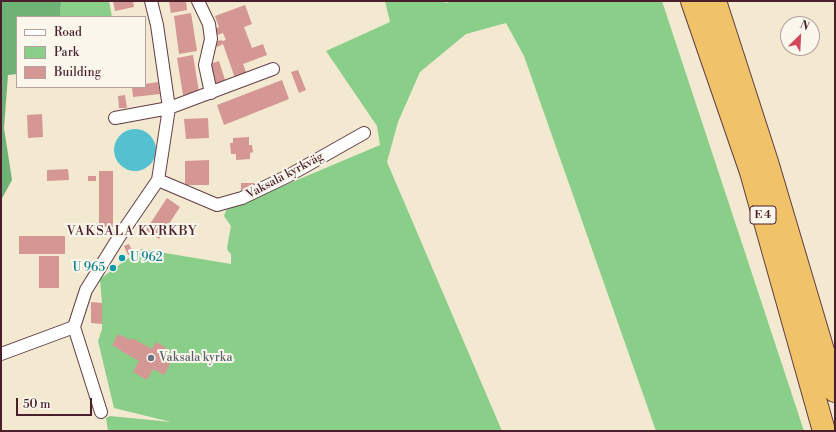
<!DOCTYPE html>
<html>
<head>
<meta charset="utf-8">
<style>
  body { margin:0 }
  #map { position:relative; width:836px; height:432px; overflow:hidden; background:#f3e8d0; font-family:"Libre Bodoni",serif }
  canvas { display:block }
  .frame { position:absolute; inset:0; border:2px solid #4a1f2b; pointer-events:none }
  .legend { position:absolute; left:16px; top:16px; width:130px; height:72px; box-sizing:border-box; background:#fbf7ec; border:1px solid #b4a19f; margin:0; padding:5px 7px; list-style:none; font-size:12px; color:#4a1f2b }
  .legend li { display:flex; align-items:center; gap:8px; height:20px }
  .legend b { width:20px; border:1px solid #b4a19f }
  .north { position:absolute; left:780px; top:16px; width:40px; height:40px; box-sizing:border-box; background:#fbf7ec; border:1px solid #b4a19f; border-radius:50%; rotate:24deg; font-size:11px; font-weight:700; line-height:16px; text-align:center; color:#4a1f2b }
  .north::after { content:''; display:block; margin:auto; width:14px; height:18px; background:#d1495b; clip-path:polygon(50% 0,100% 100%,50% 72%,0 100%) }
  .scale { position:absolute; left:16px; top:398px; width:76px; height:18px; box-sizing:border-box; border:2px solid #4a1f2b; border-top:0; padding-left:5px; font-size:12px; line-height:14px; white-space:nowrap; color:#4a1f2b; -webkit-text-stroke:3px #fbf7ec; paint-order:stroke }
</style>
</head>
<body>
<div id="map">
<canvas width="836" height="432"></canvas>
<div class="frame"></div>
<ul class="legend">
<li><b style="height:5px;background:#fff"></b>Road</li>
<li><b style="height:11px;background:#8acf89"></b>Park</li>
<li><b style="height:11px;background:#d59793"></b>Building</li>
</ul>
<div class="north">N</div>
<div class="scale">50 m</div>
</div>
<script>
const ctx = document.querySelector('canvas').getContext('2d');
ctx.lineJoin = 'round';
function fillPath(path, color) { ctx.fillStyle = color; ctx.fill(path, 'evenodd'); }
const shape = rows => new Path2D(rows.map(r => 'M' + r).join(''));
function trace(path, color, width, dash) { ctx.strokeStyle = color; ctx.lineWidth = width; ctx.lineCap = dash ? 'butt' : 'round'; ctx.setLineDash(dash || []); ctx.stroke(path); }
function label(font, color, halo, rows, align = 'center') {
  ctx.font = font + ' "Libre Bodoni",serif'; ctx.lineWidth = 4; ctx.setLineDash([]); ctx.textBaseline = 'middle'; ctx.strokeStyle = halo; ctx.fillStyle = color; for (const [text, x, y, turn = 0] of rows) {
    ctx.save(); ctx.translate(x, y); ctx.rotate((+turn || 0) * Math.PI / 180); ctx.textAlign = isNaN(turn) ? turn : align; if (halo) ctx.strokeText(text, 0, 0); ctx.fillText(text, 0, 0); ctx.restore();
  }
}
fillPath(shape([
  [61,1,109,1,112,17,60,17],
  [385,1,444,1,446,3,451,1,662,1,804,431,656,431,524,56,506,23,466,34,420,72,398,122,387,162,502,431,108,431,106,418,110,416,171,422,114,408,98,341,102,329,102,303,100,279,141,249,231,264,231,254,228,251,227,248,231,226,224,216,226,210,380,145,377,126,326,51,390,22]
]), '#8acf89');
fillPath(shape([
  [1,1,61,1,60,17,17,17,17,74,8,75,4,128,12,180,1,200]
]), '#6fb275');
fillPath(shape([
  '114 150a21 21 0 1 1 42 0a21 21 0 1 1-42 0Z'
]), '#55c0d0');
fillPath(shape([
  [113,1,133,1,134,7,115,11],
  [169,1,186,1,187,10,171,13],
  [245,5,252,24,244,27,252,48,263,44,267,55,243,64,248,77,236,81,223,44,217,47,215,42,221,40,222,41,226,40,223,33,217,35,214,29,219,27,215,16],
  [191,13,197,51,179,54,174,16],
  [193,55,199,92,183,95,177,58],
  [219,61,226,83,217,86,209,64],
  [298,70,306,90,299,93,291,72],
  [282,80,289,99,224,125,217,105],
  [158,82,160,94,133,97,132,87,145,87,145,84],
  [125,95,127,108,119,108,118,96],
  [42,114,43,137,28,138,27,115],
  [208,118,209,138,186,139,184,119],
  [249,137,249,145,252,145,253,152,250,153,250,159,236,160,236,154,231,154,230,143,233,143,233,138],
  [209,160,209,185,185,185,185,161],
  [68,169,69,180,47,181,47,170],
  [99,171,113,171,113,227,99,227],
  [88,176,96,176,96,181,88,181],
  [241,183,255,183,255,191,241,191],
  [167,198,180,207,159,239,146,230],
  [19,236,65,236,65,254,19,254],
  [129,244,133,253,128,255,124,246],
  [39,256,59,256,59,288,39,288],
  [91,302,102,303,102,324,91,323],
  [118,334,131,340,132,338,152,349,156,342,168,349,164,356,172,360,164,375,153,369,147,380,133,372,139,361,121,351,121,350,112,345]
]), '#d59793');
const street = shape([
  [198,1,209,24,211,39,205,65,211,93],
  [115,118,169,108,273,69],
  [158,180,217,205,242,198,288,176,364,133],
  [74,327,101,412],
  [1,354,74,327,86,290,119,237,158,180,169,108,157,25,151,1]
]);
const highway = shape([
  [692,1,751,172,824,431],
  [715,1,767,162,835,391]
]);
trace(street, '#633d44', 14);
trace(highway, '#633d44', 24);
trace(street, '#fff', 12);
trace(highway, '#f1c369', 22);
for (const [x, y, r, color] of [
  [122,258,4,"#0f9aa8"],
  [113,268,4,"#0f9aa8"],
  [151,358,4,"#6b7280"]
]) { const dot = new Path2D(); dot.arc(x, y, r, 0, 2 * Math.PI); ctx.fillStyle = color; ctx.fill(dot); trace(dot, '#fbf7ec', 1.5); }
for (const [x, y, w] of [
  [763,215,26]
]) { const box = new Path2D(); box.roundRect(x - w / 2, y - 9, w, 18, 3); ctx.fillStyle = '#fbf7ec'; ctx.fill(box); trace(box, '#4a1f2b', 1); }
label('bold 11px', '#4a1f2b', null, [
  ["E 4",763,215]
]);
label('12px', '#4a1f2b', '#fbf7ec', [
  ["Vaksala kyrkväg",285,176,-28]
]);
label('12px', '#0d838f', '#fbf7ec', [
  ["U 962",130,258],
  ["U 965",105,268,"right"]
], 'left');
label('12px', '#5b616d', '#fbf7ec', [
  ["Vaksala kyrka",159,358]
], 'left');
ctx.letterSpacing = '1px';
label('13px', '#4a1f2b', '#fbf7ec', [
  ["VAKSALA KYRKBY",132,232]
]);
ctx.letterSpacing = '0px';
</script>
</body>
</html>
